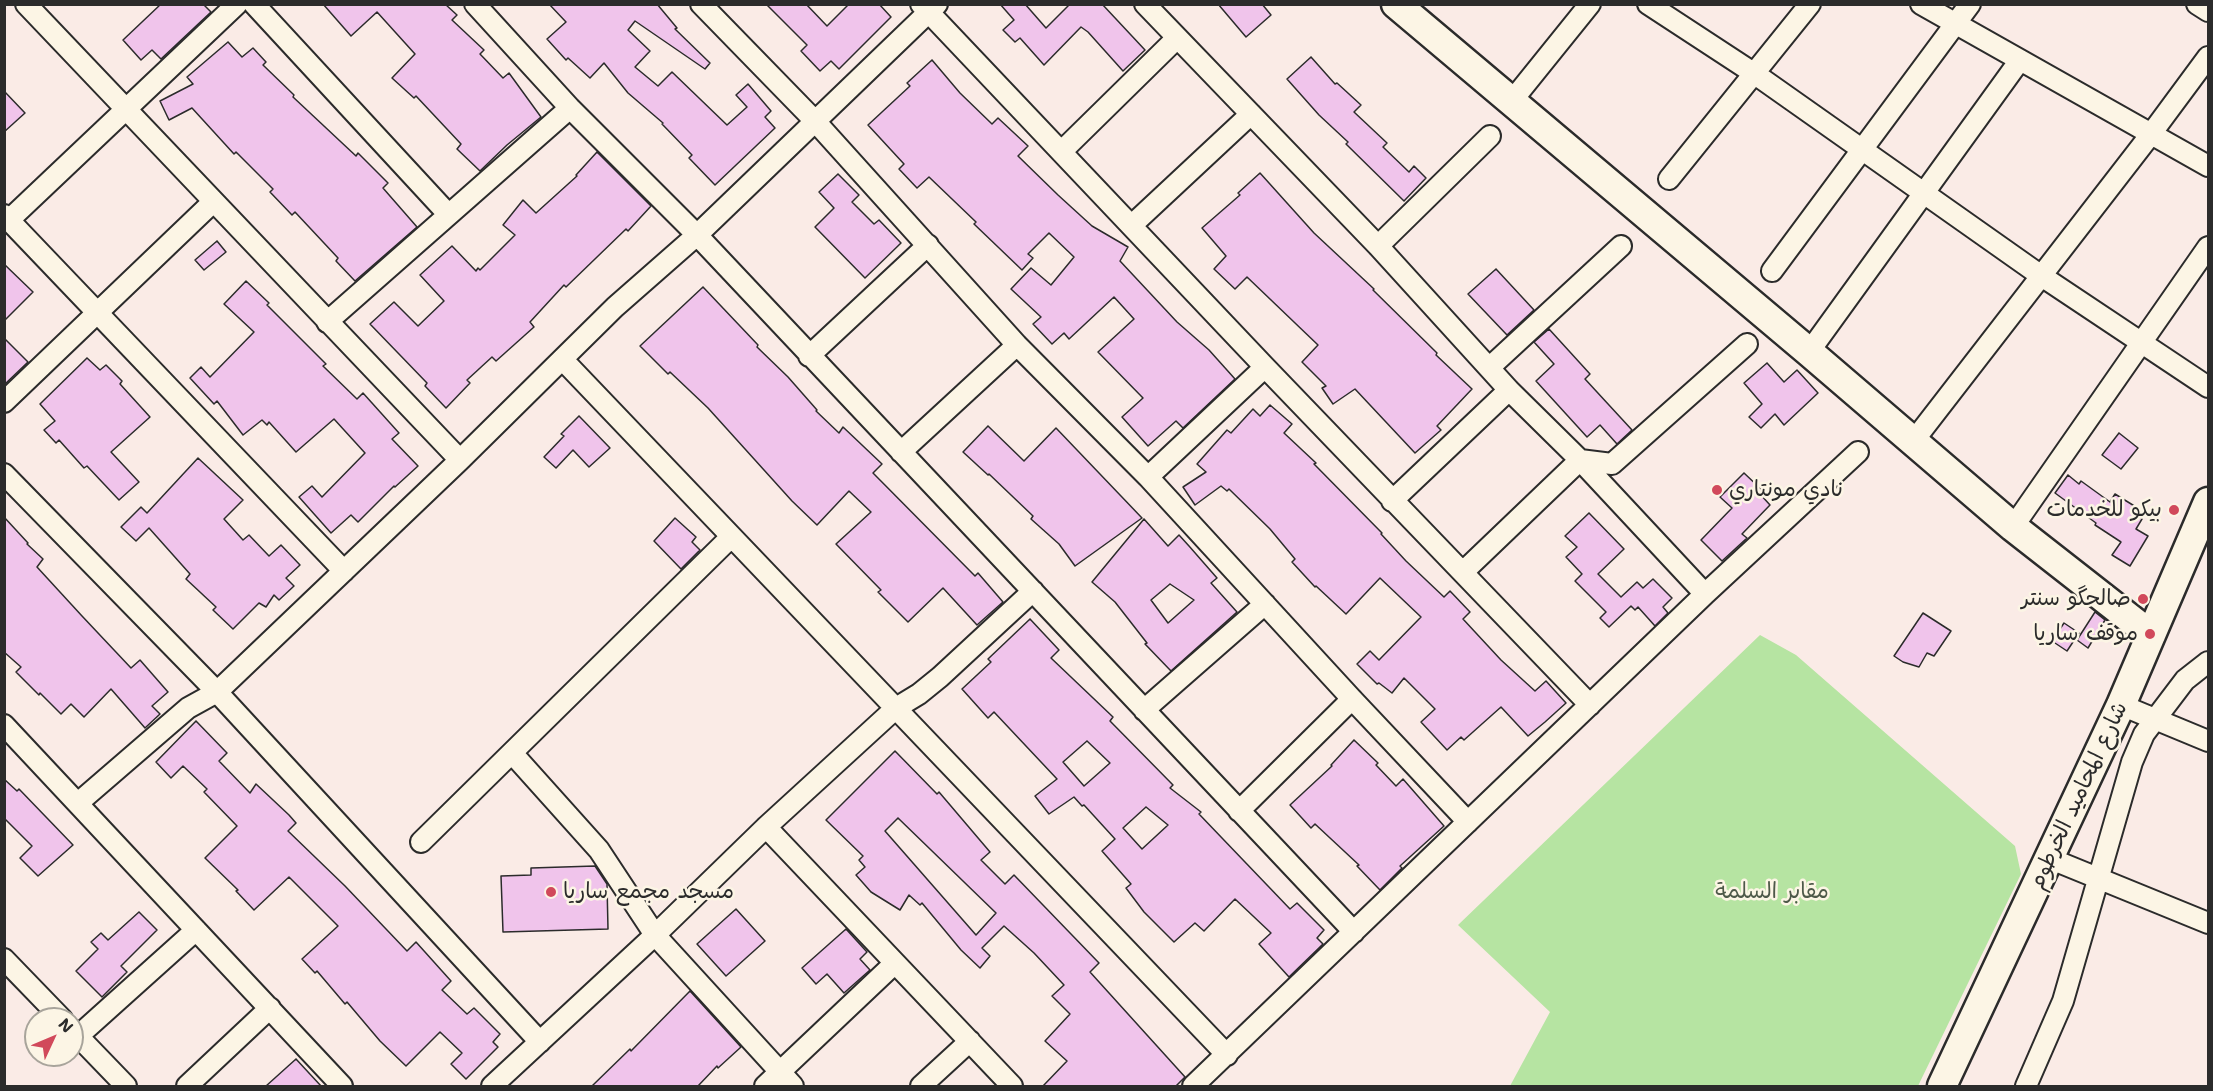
<!DOCTYPE html>
<html>
<head>
<meta charset="utf-8">
<style>
  body { margin:0 }
  #map { position:relative; width:2213px; height:1091px; overflow:hidden; background:#faebe6; font-family:"Shantell Sans",sans-serif }
  canvas { display:block }
  .frame { position:absolute; inset:0; border:6px solid #2b2b2b; pointer-events:none }
  .north { position:absolute; left:24px; top:1007px; width:60px; height:60px; box-sizing:border-box; background:#fcf5e5; border:2px solid #a8a49b; border-radius:50%; rotate:46deg; font-size:16px; font-weight:700; line-height:24px; text-align:center; color:#2b2b2b }
  .north::after { content:''; display:block; margin:auto; width:21px; height:27px; background:#d1495b; clip-path:polygon(50% 0,100% 100%,50% 72%,0 100%) }
</style>
</head>
<body>
<div id="map">
<canvas width="2213" height="1091"></canvas>
<div class="frame"></div>
<div class="north">N</div>
</div>
<script>
const ctx = document.querySelector('canvas').getContext('2d');
ctx.lineJoin = 'round';
function fillPath(path, color) { ctx.fillStyle = color; ctx.fill(path, 'evenodd'); }
const shape = rows => new Path2D(rows.map(r => 'M' + r).join(''));
function trace(path, color, width, dash) { ctx.strokeStyle = color; ctx.lineWidth = width; ctx.lineCap = dash ? 'butt' : 'round'; ctx.setLineDash(dash || []); ctx.stroke(path); }
function label(font, color, halo, rows, align = 'center') {
  ctx.font = font + ' "Shantell Sans","Playpen Sans Arabic",sans-serif'; ctx.lineWidth = 5; ctx.setLineDash([]); ctx.textBaseline = 'middle'; ctx.strokeStyle = halo; ctx.fillStyle = color; for (const [text, x, y, turn = 0] of rows) {
    ctx.save(); ctx.translate(x, y); ctx.rotate((+turn || 0) * Math.PI / 180); ctx.textAlign = isNaN(turn) ? turn : align; if (halo) ctx.strokeText(text, 0, 0); ctx.fillText(text, 0, 0); ctx.restore();
  }
}
fillPath(shape([
  [1760,635,1796,655,2015,846,2021,874,1918,1086,1510,1086,1550,1012,1458,925]
]), '#b6e4a2');
const building = shape([
  [161,4,203,4,211,12,161,59,152,50,141,60,123,40,161,4],
  [323,4,445,4,457,15,452,20,484,50,480,54,503,78,509,73,541,117,507,145,480,171,457,149,461,144,416,96,414,98,392,78,415,54,377,12,351,36,323,4],
  [549,4,657,4,677,28,675,29,710,63,705,69,635,21,628,30,650,51,635,67,658,86,672,72,727,125,747,107,736,95,748,84,771,111,765,117,775,128,715,185,689,158,692,155,662,124,663,123,628,93,604,63,590,78,568,58,566,60,547,39,566,22,549,4],
  [766,4,806,4,827,26,849,4,879,4,891,17,839,69,831,61,820,71,801,51,807,45,766,4],
  [1000,4,1025,4,1046,28,1070,4,1102,4,1145,50,1123,71,1088,32,1081,27,1044,65,1020,38,1015,42,1003,30,1014,20,1000,4],
  [1218,4,1262,4,1271,15,1246,37,1218,4],
  [228,42,242,57,253,48,266,62,263,65,294,95,293,97,356,156,358,153,388,183,383,188,417,227,355,281,336,261,338,258,295,212,292,215,270,192,273,189,236,152,234,154,192,108,169,120,160,101,193,84,187,77,228,42],
  [1311,57,1335,84,1337,83,1361,105,1354,112,1387,143,1383,147,1409,172,1414,166,1426,178,1404,201,1346,144,1348,142,1319,115,1287,79,1311,57],
  [932,60,960,93,992,124,998,118,1028,146,1018,156,1058,195,1092,226,1128,247,1120,261,1177,322,1209,350,1235,379,1183,428,1176,421,1148,446,1122,417,1143,398,1098,352,1134,319,1114,297,1069,339,1064,333,1052,344,1033,324,1041,317,1011,289,1031,268,1051,285,1074,257,1049,233,1028,254,1033,258,1022,270,974,224,976,222,929,177,917,188,899,169,904,164,868,125,910,86,907,83,932,60],
  [4,91,25,113,4,132,4,91],
  [597,152,651,206,628,231,626,229,566,287,564,285,530,322,534,327,496,361,492,357,467,380,470,383,446,408,425,386,427,383,370,324,394,302,418,326,444,301,420,275,452,246,476,271,478,268,480,270,515,235,503,225,523,200,536,213,577,176,576,175,597,152],
  [1260,173,1314,233,1374,289,1373,290,1437,353,1436,355,1472,389,1437,426,1441,430,1415,453,1355,389,1333,404,1322,388,1326,386,1302,362,1318,345,1247,277,1235,289,1214,269,1226,256,1202,228,1240,195,1238,193,1260,173],
  [838,174,859,195,852,202,874,224,879,220,901,243,865,278,815,227,834,208,819,192,838,174],
  [217,241,226,252,204,270,195,260,217,241],
  [4,264,33,292,4,321,4,264],
  [1496,269,1534,310,1507,335,1468,294,1496,269],
  [246,281,269,303,267,305,326,364,323,366,357,399,363,393,399,433,392,439,418,466,395,487,394,486,358,522,351,515,331,533,299,497,312,486,322,497,365,453,334,419,296,452,269,422,267,425,262,420,243,435,217,401,214,404,190,378,201,367,210,377,254,332,224,304,246,281],
  [703,287,758,345,757,347,788,377,817,410,816,411,839,433,843,427,882,464,873,473,975,576,978,573,1003,602,977,625,943,588,908,622,878,592,881,590,836,544,871,512,849,491,817,525,792,501,708,408,670,372,668,374,640,346,703,287],
  [1549,329,1590,374,1585,379,1632,430,1617,444,1600,425,1587,437,1536,381,1554,364,1534,342,1549,329],
  [4,338,28,362,4,385,4,338],
  [87,358,100,370,106,365,122,381,120,384,150,417,111,452,139,482,119,500,87,466,84,468,59,440,56,443,44,430,55,421,40,404,87,358],
  [1767,363,1784,382,1797,370,1818,393,1784,425,1775,414,1761,428,1749,417,1762,404,1744,383,1767,363],
  [1270,405,1292,424,1284,433,1316,463,1314,464,1382,533,1381,534,1406,561,1444,597,1450,591,1470,612,1463,619,1501,660,1535,691,1546,681,1566,703,1545,722,1528,736,1501,707,1464,740,1461,737,1447,750,1421,722,1435,709,1404,678,1392,693,1379,683,1377,684,1357,664,1370,651,1379,660,1421,617,1380,578,1346,614,1316,586,1315,587,1292,562,1295,559,1270,529,1229,489,1227,491,1221,486,1195,505,1183,487,1206,472,1197,464,1227,430,1231,433,1253,409,1260,416,1270,405],
  [579,416,610,448,589,467,573,450,556,468,544,457,564,436,561,434,579,416],
  [988,426,1024,461,1056,428,1142,518,1075,566,1059,544,1031,519,1033,516,989,474,988,475,963,452,988,426],
  [2119,433,2138,448,2121,469,2102,455,2119,433],
  [198,458,243,500,224,519,243,540,249,535,269,556,281,545,300,565,286,578,294,586,279,600,274,595,266,607,259,603,233,629,213,610,216,607,186,579,190,574,149,528,136,541,121,527,141,507,147,513,198,458],
  [1744,473,1763,491,1760,494,1770,505,1742,534,1747,538,1722,561,1701,540,1732,508,1720,497,1744,473],
  [2068,475,2079,484,2081,481,2110,502,2115,494,2136,507,2133,512,2142,519,2136,529,2148,536,2130,566,2112,555,2121,542,2095,525,2096,523,2055,493,2068,475],
  [1589,513,1624,549,1598,574,1621,597,1637,582,1643,588,1653,579,1672,598,1663,607,1668,613,1655,626,1638,607,1635,610,1631,606,1609,627,1600,618,1606,612,1575,581,1582,574,1566,557,1577,547,1565,536,1589,513],
  [4,517,28,543,27,544,43,559,37,567,82,616,131,668,140,660,168,692,152,706,160,714,145,728,111,689,84,717,71,704,61,714,40,693,39,695,16,672,21,667,4,652,4,517],
  [675,518,696,537,692,542,700,550,681,569,654,541,675,518],
  [1144,519,1168,546,1179,535,1189,546,1217,578,1211,583,1237,612,1171,671,1145,644,1147,643,1115,602,1092,582,1144,519],
  [1170,584,1194,600,1168,623,1151,600,1170,584],
  [2095,612,2105,620,2088,648,2077,640,2095,612],
  [1923,613,1951,631,1934,656,1927,653,1919,667,1903,662,1894,656,1923,613],
  [1030,619,1059,650,1051,658,1113,717,1110,721,1173,785,1170,788,1201,812,1199,814,1290,909,1297,903,1324,930,1317,938,1323,944,1289,977,1259,944,1271,933,1235,899,1204,931,1195,923,1174,942,1144,912,1126,888,1131,884,1102,851,1115,839,1084,805,1082,806,1074,797,1049,814,1035,796,1057,779,994,712,988,718,962,689,991,662,988,659,1030,619],
  [1087,741,1110,763,1084,786,1063,762,1087,741],
  [1146,807,1168,825,1142,849,1123,828,1146,807],
  [2064,623,2079,633,2067,651,2052,641,2064,623],
  [196,721,227,753,219,761,250,793,256,784,289,815,296,823,288,831,345,886,407,951,416,942,451,981,442,990,467,1014,474,1008,500,1034,493,1042,498,1047,466,1079,451,1064,462,1053,440,1032,406,1066,380,1041,347,1002,345,1004,317,971,315,973,302,959,338,926,289,877,254,910,236,891,238,890,205,858,237,826,204,792,207,789,183,766,171,778,156,762,196,721],
  [1354,740,1378,763,1376,765,1396,786,1403,779,1444,826,1400,866,1402,868,1380,890,1357,866,1359,865,1315,824,1311,828,1290,805,1332,766,1331,765,1354,740],
  [895,751,937,794,939,792,990,852,981,860,1005,884,1014,875,1099,963,1090,972,1185,1077,1176,1086,1043,1086,1067,1061,1045,1041,1070,1014,1052,996,1064,985,1034,953,1004,926,982,948,990,956,980,968,961,950,922,903,920,905,909,895,900,910,871,892,856,875,865,867,859,860,863,856,826,820,895,751],
  [898,818,996,913,976,935,885,831,898,818],
  [4,779,17,791,19,789,73,845,38,876,20,858,32,846,4,818,4,779],
  [595,866,607,884,608,929,503,932,501,876,531,875,531,868,595,866],
  [736,909,765,941,726,976,697,944,736,909],
  [139,912,157,930,121,966,127,972,102,997,76,971,98,949,91,942,101,933,108,940,139,912],
  [846,929,867,952,860,959,870,970,844,993,827,974,816,984,802,968,846,929],
  [690,991,741,1047,718,1068,717,1066,698,1086,592,1086,630,1049,631,1051,690,991],
  [296,1059,321,1086,266,1086,296,1059]
]);
fillPath(building, '#f0c4eb');
trace(building, '#2b2b2b', 1.5);
const street = shape([
  [26,4,460,460],
  [254,4,448,214],
  [475,4,570,108,697,235,1354,932],
  [701,4,814,120,1017,345,1148,477,1352,699,1468,822],
  [921,4,1265,367,1590,705],
  [1145,4,1378,246,1509,390,1580,460,1705,594],
  [1648,4,1755,74,2040,275,2208,387],
  [1921,4,2208,166],
  [2197,4,2208,11],
  [1511,102,1590,4],
  [1062,151,1177,38],
  [1669,179,1810,4],
  [4,215,344,571],
  [9,220,237,4],
  [1132,225,1251,114],
  [1378,246,1490,136],
  [1772,271,1970,4],
  [327,322,570,108],
  [1809,352,2020,60],
  [809,356,928,245],
  [563,360,1227,1055],
  [1490,367,1621,246],
  [4,402,213,202],
  [1912,443,2151,134,2208,57],
  [901,452,1017,345],
  [4,474,217,692,540,1042],
  [1148,477,1265,367],
  [1392,501,1509,390],
  [2013,527,2208,247],
  [1463,572,1580,460,1612,464,1747,344],
  [2121,705,2208,741],
  [1144,710,1265,604],
  [4,725,342,1086],
  [512,753,599,850,655,935,793,1086],
  [78,803,188,708,217,692,460,460,615,307,697,235,937,4],
  [1239,811,1352,699],
  [766,827,1012,1086],
  [421,842,731,537],
  [2051,859,2208,923],
  [4,959,62,1019],
  [72,1030,126,1086],
  [78,1036,196,930],
  [187,1086,270,1008],
  [492,1086,655,935,766,827,896,708,919,694,940,677,1033,591],
  [765,1086,895,963],
  [921,1086,970,1041],
  [1193,1086,1705,594,1858,452],
  [2026,1086,2063,1001,2132,762,2144,734,2185,680,2208,662]
]);
const secondary = shape([
  [1396,4,1809,352,2013,527,2151,635],
  [1942,1086,2121,705,2208,502]
]);
trace(street, '#2b2b2b', 24);
trace(secondary, '#2b2b2b', 33);
trace(street, '#fcf5e5', 20);
trace(secondary, '#fcf5e5', 28);
for (const [x, y, r, color] of [
  [1717,490,6,"#d1495b"],
  [2174,510,6,"#d1495b"],
  [2143,599,6,"#d1495b"],
  [2150,634,6,"#d1495b"],
  [551,892,6,"#d1495b"]
]) { const dot = new Path2D(); dot.arc(x, y, r, 0, 2 * Math.PI); ctx.fillStyle = color; ctx.fill(dot); trace(dot, '#fcf5e5', 2); }
label('22px', '#2b2b2b', '#fcf5e5', [
  ["نادي مونتاري",1729,490,"left"],
  ["بيكو للخدمات",2162,510],
  ["صالحگو سنتر",2131,599],
  ["موقف ساريا",2138,634],
  ["مسجد مجمع ساريا",563,892,"left"]
], 'right');
label('22px', '#2b2b2b', '#fcf5e5', [
  ["شارع المحاميد الخرطوم",2079,796,-65]
]);
label('22px', '#4e5949', '#fcf5e5', [
  ["مقابر السلمة",1772,892]
]);
</script>
</body>
</html>
